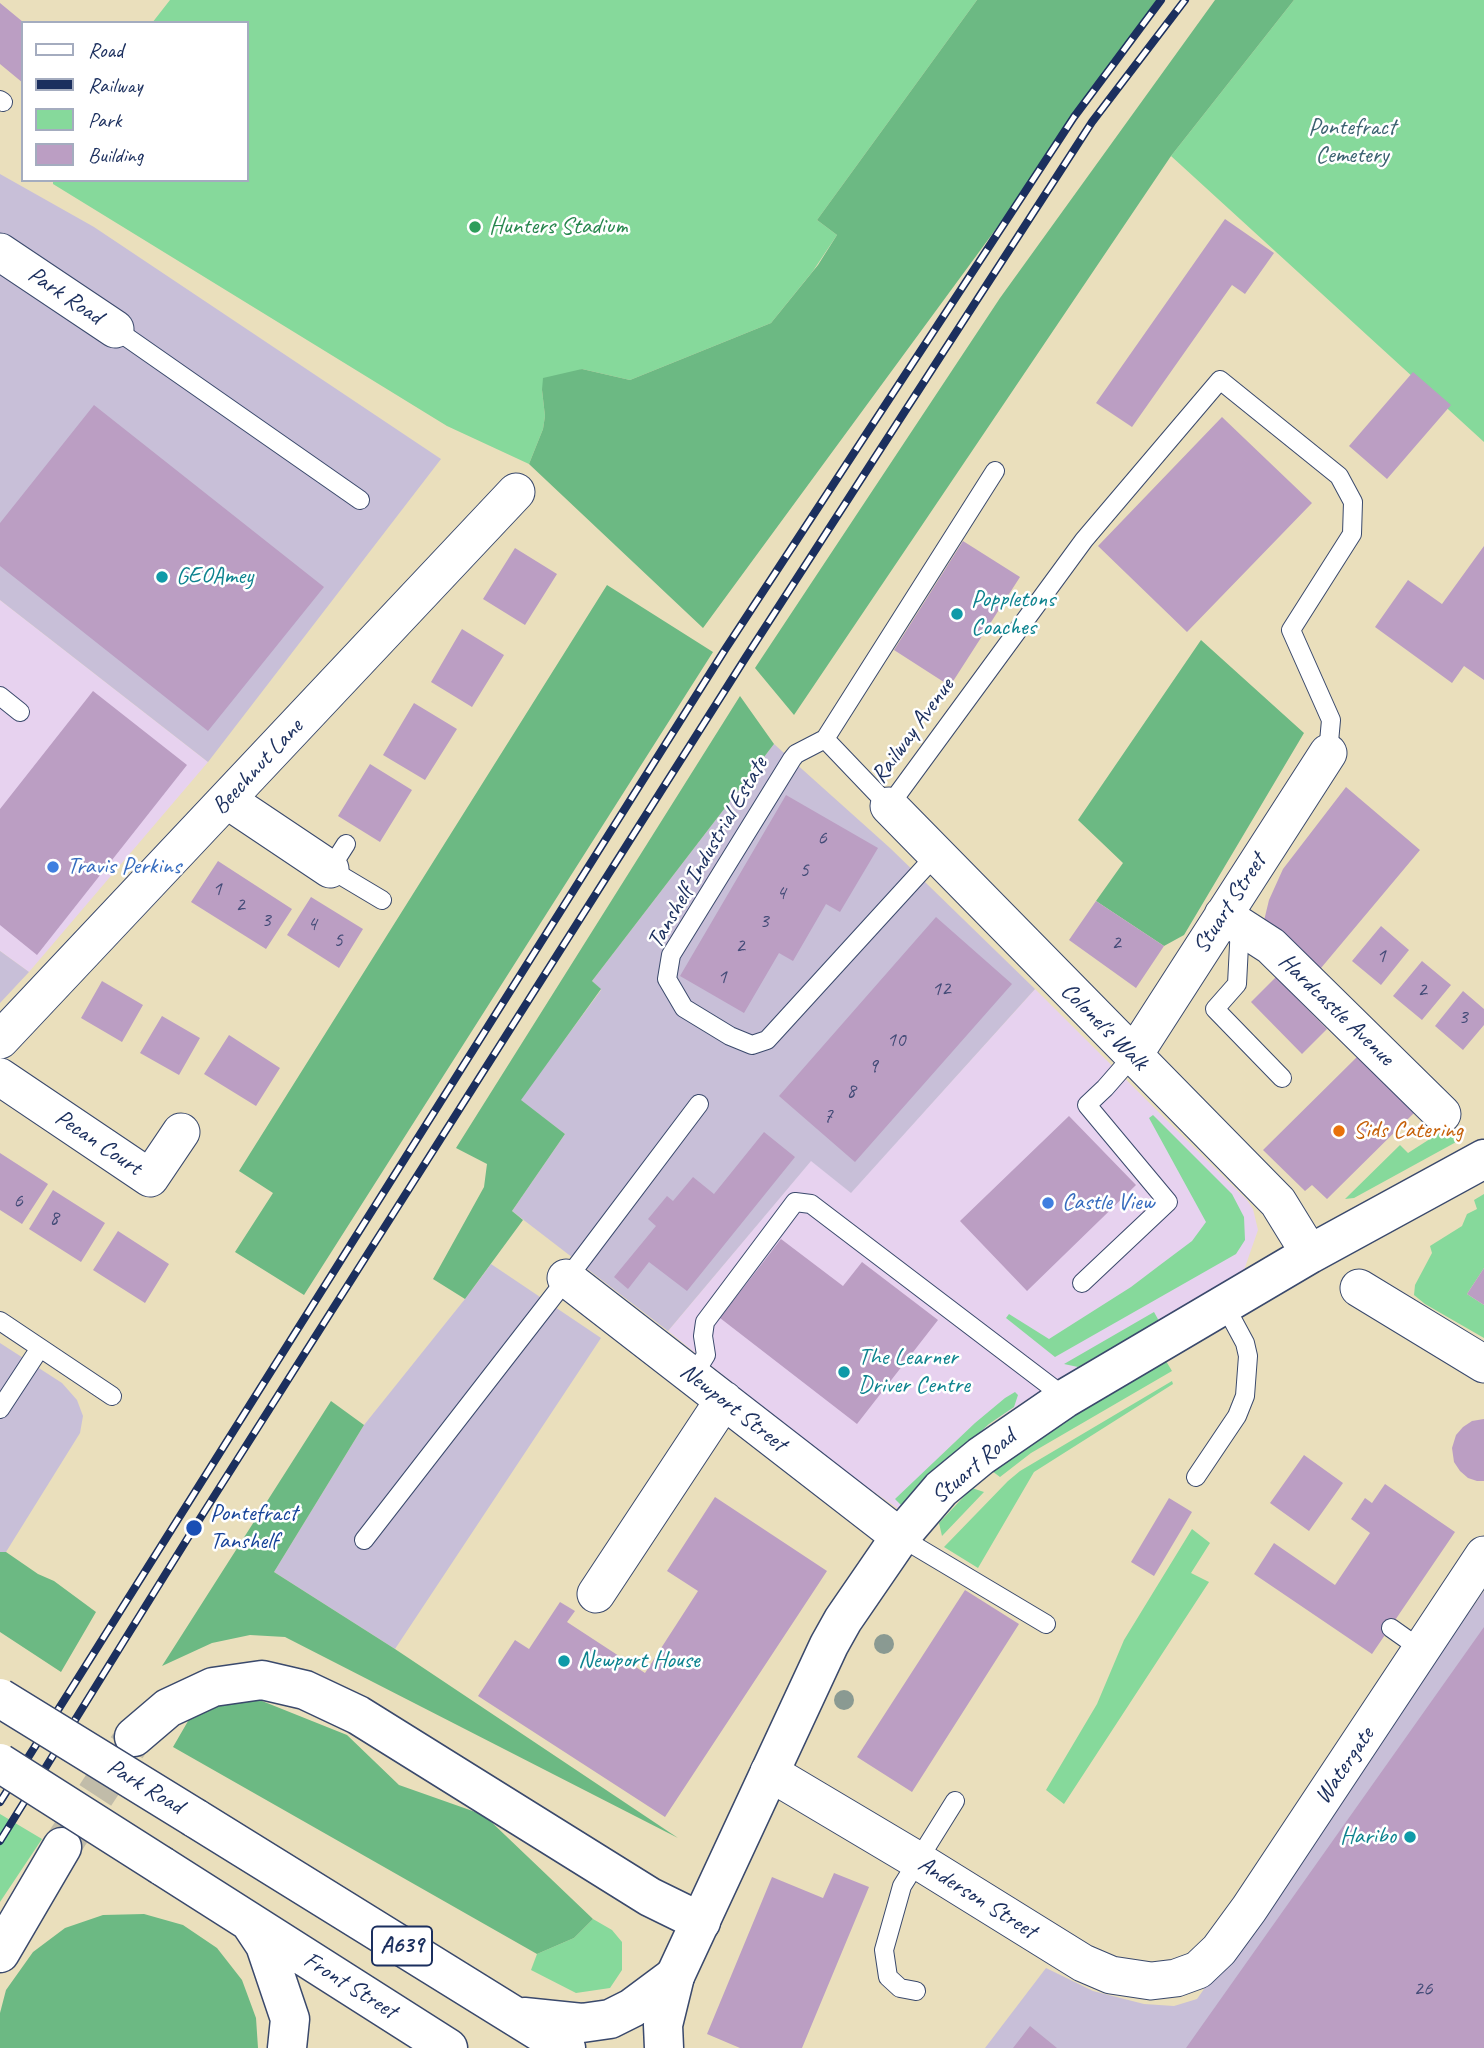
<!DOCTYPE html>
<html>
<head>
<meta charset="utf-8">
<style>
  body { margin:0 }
  #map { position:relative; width:1484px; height:2048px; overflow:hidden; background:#eadfbc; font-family:Caveat,sans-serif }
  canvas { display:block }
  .legend { position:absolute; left:21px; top:21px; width:228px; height:161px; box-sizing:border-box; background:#fff; border:2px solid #a4acbf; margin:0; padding:9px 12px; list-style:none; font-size:21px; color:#1b2f5e }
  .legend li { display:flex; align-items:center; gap:14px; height:35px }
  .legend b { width:35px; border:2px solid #a4acbf }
</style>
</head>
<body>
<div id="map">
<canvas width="1484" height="2048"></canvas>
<ul class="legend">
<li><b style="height:9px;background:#fff"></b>Road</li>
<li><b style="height:9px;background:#1b2f5e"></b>Railway</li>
<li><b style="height:19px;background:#86d99b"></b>Park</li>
<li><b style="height:19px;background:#bb9ec3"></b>Building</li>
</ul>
</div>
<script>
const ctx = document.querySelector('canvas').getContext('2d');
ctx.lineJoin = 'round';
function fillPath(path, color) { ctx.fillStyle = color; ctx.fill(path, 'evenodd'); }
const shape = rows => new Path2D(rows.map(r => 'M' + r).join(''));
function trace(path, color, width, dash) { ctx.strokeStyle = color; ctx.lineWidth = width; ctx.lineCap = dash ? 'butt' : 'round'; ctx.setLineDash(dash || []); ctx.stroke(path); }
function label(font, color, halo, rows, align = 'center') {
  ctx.font = font + ' Caveat,sans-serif'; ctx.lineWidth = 5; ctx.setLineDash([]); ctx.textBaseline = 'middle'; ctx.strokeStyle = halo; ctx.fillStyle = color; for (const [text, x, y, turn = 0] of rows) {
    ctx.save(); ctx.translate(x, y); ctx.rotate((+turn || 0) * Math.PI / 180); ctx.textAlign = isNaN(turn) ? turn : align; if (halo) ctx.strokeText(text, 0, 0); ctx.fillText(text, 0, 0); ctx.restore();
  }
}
fillPath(shape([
  [0,600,208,762,29,972,0,951],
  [1035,989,1247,1200,1253,1209,1258,1230,1243,1273,1078,1367,989,1424,903,1512,836,1466,668,1331,811,1160,851,1192]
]), '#e7d2ef');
fillPath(shape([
  [0,174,94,227,441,459,208,762,0,600],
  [774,744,890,848,1035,989,851,1193,811,1161,668,1331,512,1211,565,1134,520,1100,601,990,592,981],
  [0,951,29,972,0,1003],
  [491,1264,601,1338,395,1649,274,1572,364,1425,465,1299],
  [0,1343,62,1383,77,1400,83,1416,80,1433,6,1552,0,1552],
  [1484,1591,1484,2048,985,2048,1046,1968,1093,1991,1144,2004,1174,2006,1197,1999]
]), '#c8bfd8');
fillPath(shape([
  [170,0,977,0,817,220,837,235,813,271,771,323,630,380,582,369,542,390,545,416,543,429,529,464,447,426,53,184,53,180,247,180,247,23,152,23],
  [1294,0,1484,0,1484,442,1171,156],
  [1153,1115,1232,1194,1244,1217,1245,1240,1236,1254,1055,1357,1006,1318,1009,1314,1049,1339,1131,1287,1160,1265,1192,1241,1206,1222,1149,1118],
  [1447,1128,1458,1141,1354,1198,1345,1199,1400,1145,1408,1153],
  [1484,1194,1484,1268,1467,1294,1484,1305,1484,1338,1425,1304,1414,1295,1415,1285,1432,1253,1430,1246,1462,1226,1467,1214,1477,1209,1474,1200],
  [1154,1312,1159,1321,1078,1367,1064,1364],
  [1166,1361,1172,1371,1031,1453,1000,1477,992,1471,1061,1419],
  [1172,1381,1173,1384,1034,1472,978,1568,944,1547,1008,1481,1020,1471],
  [1015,1392,1018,1395,1014,1407,989,1424,901,1505,895,1499,975,1423,1005,1398],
  [972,1488,984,1492,942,1536,939,1523],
  [1192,1529,1210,1543,1191,1573,1209,1582,1064,1804,1046,1790,1097,1704,1124,1640],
  [0,1814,42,1839,0,1902],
  [593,1919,612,1930,622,1942,622,1970,610,1988,576,1993,531,1970,537,1954,574,1938]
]), '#86d99b');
fillPath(shape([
  [977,0,1164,0,703,628,529,464,543,429,545,416,542,390,543,378,582,369,630,380,771,323,818,265,837,235,817,220],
  [1215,0,1294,0,1171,156,794,715,755,668,1000,298],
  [607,585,713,652,304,1295,235,1252,273,1193,239,1171],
  [1201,640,1304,733,1184,935,1164,946,1096,901,1123,863,1078,820],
  [740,696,774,744,592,981,601,989,521,1100,565,1134,512,1211,523,1220,465,1299,433,1279,484,1187,487,1164,456,1148],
  [331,1401,364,1425,274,1572,395,1649,678,1838,285,1637,250,1635,212,1643,162,1666],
  [0,1552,6,1552,38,1574,54,1581,96,1612,61,1672,0,1632],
  [247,1695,347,1735,399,1785,484,1815,593,1919,574,1938,537,1954,173,1747,195,1709],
  [144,1914,183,1925,217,1948,242,1980,256,2018,258,2048,0,2048,0,2013,6,1990,33,1952,65,1928,103,1915]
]), '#6cb983');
fillPath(shape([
  [0,3,23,22,23,83,0,64],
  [1225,219,1274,253,1245,294,1232,285,1132,427,1096,403],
  [1413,372,1451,405,1387,479,1349,446],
  [94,405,324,587,208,731,0,566,0,523],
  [1222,417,1312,503,1187,632,1098,546],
  [963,541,1020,577,950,686,894,650],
  [1484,546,1484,680,1464,666,1452,683,1375,627,1408,580,1442,604],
  [515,548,557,574,525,625,483,599],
  [462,629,504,655,472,707,431,682],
  [93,691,187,765,37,955,0,925,0,809],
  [414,703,457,729,425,780,383,755],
  [370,764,412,790,380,842,338,816],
  [1346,787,1420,850,1316,974,1262,929,1269,900,1283,869],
  [786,795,878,848,840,912,826,904,793,961,779,953,744,1013,680,976],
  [218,861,292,909,266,949,191,902],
  [311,897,363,929,339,968,287,935],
  [1096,901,1164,946,1136,988,1069,940],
  [936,917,1012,984,855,1162,779,1096],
  [1381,926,1409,950,1381,985,1352,961],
  [1422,961,1451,985,1422,1020,1393,996],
  [1276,977,1327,1029,1302,1054,1251,1002],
  [102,981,143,1005,122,1042,81,1018],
  [1463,991,1484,1009,1484,1025,1463,1050,1435,1026],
  [162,1016,200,1038,179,1075,140,1053],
  [229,1035,280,1068,256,1106,204,1074],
  [1358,1056,1415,1112,1327,1199,1312,1185,1305,1191,1263,1150],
  [1069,1116,1136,1185,1027,1291,960,1221],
  [764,1132,795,1157,687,1291,649,1262,628,1289,614,1277,656,1226,648,1219,667,1196,673,1201,693,1177,714,1194],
  [0,1153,48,1184,22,1224,0,1210],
  [53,1190,105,1223,81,1262,29,1229],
  [118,1231,169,1264,145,1303,93,1270],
  [781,1239,843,1286,862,1262,938,1320,857,1424,720,1318],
  [1484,1268,1484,1305,1467,1294],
  [1484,1419,1484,1481,1477,1481,1468,1478,1460,1471,1454,1462,1452,1448,1456,1435,1463,1427,1472,1421],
  [1304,1455,1343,1483,1309,1531,1270,1503],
  [1385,1484,1455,1532,1372,1654,1254,1574,1274,1543,1335,1585,1370,1533,1351,1519,1365,1498,1372,1503],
  [715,1497,827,1571,665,1817,478,1696,515,1640,529,1649,560,1602,575,1611,567,1622,645,1673,698,1591,667,1571],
  [1169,1498,1192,1512,1154,1576,1131,1562],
  [965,1590,1019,1624,912,1792,857,1757],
  [1484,1627,1484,2048,1186,2048],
  [834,1873,869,1887,802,2048,740,2048,707,2034,772,1877,823,1898],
  [1030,2026,1057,2048,1013,2048]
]), '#bb9ec3');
trace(shape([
  [64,1843,131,1741]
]), '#c1bca9', 38, [38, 19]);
const lane = shape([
  [0,100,3,102],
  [115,329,360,500],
  [0,696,20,712],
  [825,739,889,806,1084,540,1220,380,1339,476,1353,502,1352,534,1291,630,1331,720,1328,753],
  [346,844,330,869,382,900],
  [936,855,767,1040,752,1045,730,1036,684,1008,667,979,671,955,792,759,796,754,825,739,995,471],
  [1240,926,1237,984,1215,1009,1282,1078],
  [1082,1283,1168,1202,1087,1105,1105,1088,1133,1056],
  [0,1321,112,1396],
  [693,1376,706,1355,703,1336,705,1322,795,1202,811,1204,1058,1392,1064,1399],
  [0,1409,40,1348],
  [1196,1477,1237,1416,1245,1396,1248,1356,1245,1343,1224,1304],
  [900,1537,1046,1624],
  [364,1540,579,1263,699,1104],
  [1391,1628,1422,1650],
  [916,1991,900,1988,888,1977,884,1950,902,1886,955,1801]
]);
const street = shape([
  [0,252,115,329],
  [227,800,330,869],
  [889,806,1278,1202,1310,1254],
  [1223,915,1271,946,1442,1114],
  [0,1040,516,492],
  [1133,1056,1328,753],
  [0,1077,150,1178,181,1132],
  [566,1278,900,1537],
  [1359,1288,1484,1364],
  [596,1594,724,1400],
  [769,1772,917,1860,1083,1963,1111,1975,1151,1981,1176,1978,1198,1970,1219,1950,1249,1909,1484,1555]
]);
const secondary = shape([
  [675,1976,829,1645,843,1620,900,1537,941,1489,981,1456,1064,1399,1310,1254,1484,1159]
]);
const primary = shape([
  [134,1737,168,1708,213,1687,262,1680,305,1690,358,1715,650,1897,701,1922],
  [195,1818,566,2048],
  [162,1866,448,2048],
  [251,1924,265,1945,290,2019,287,2048],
  [0,1953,62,1847],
  [524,2017,582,2023,610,2019,632,2008,675,1976],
  [664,2048,663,2025,675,1976]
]);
trace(lane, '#3a496c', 20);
trace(street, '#3a496c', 39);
trace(secondary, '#3a496c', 41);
trace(primary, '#3a496c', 41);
trace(lane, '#fff', 18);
trace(street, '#fff', 37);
trace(secondary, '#fff', 38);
trace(primary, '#fff', 38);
const rail = shape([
  [0,1802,726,648,1074,117,1161,0],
  [0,1841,194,1528,746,657,1092,122,1185,0]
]);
trace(rail, '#1b2f5e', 8);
trace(rail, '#fff', 5, [16]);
const primaryBridge = shape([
  [0,1698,195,1818],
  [0,1763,162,1866]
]);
trace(primaryBridge, '#3a496c', 41, []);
trace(primaryBridge, '#fff', 38);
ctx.fillStyle = '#8a9a92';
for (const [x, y] of [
  [884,1644],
  [844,1700]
]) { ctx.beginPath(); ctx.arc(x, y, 10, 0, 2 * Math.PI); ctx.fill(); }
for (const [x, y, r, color] of [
  [475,227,7,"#2e9e5b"],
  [162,577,7,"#0f9aa8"],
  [957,614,7,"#0f9aa8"],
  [53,867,7,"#3f7fe0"],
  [1339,1131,7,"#e8710a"],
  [1048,1203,7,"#3f7fe0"],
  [844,1372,7,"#0f9aa8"],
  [194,1528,9,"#1a4fb4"],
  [564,1661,7,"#0f9aa8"],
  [1410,1837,7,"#0f9aa8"]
]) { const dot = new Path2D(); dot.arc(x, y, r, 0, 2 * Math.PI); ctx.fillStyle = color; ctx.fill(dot); trace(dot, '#fff', 2.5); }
label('21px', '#434b77', null, [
  ["6",822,838],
  ["5",804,870],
  ["1",217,889],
  ["4",781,893],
  ["2",240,905],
  ["3",266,920],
  ["3",764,921],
  ["4",312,924],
  ["5",338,940],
  ["2",1116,943],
  ["2",740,946],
  ["1",1381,956],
  ["1",722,977],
  ["12",941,989],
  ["2",1422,990],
  ["3",1463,1017],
  ["10",896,1040],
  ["9",873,1066],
  ["8",851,1091],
  ["7",828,1116],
  ["6",18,1201],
  ["8",54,1218],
  ["26",1423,1989]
]);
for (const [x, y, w] of [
  [402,1946,60]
]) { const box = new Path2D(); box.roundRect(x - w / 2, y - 19.5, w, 39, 5); ctx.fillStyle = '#fff'; ctx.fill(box); trace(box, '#1b2f5e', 2); }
label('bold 23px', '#1b2f5e', null, [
  ["A639",402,1946]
]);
label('24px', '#3b6270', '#fff', [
  ["Pontefract",1352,128],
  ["Cemetery",1352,156]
]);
label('24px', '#27864d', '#fff', [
  ["Hunters Stadium",489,227]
], 'left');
label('24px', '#1b2f5e', '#fff', [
  ["Park Road",65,296,34],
  ["Railway Avenue",913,731,-54],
  ["Beechnut Lane",258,767,-47],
  ["Tanshelf Industrial Estate",708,853,-60],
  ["Stuart Street",1230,904,-57],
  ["Hardcastle Avenue",1336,1010,44],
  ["Colonel's Walk",1104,1027,45],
  ["Pecan Court",98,1143,34],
  ["Newport Street",733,1408,38],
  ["Stuart Road",974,1467,-40],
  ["Watergate",1345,1766,-56],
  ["Park Road",145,1787,31],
  ["Anderson Street",977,1898,32],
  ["Front Street",350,1986,32]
]);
label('24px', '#0d838f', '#fff', [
  ["GEOAmey",176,577],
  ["Poppletons",971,600],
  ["Coaches",971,628],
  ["The Learner",858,1358],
  ["Driver Centre",858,1386],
  ["Newport House",578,1661],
  ["Haribo",1396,1837,"right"]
], 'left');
label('24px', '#366cbe', '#fff', [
  ["Travis Perkins",67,867],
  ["Castle View",1062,1203]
], 'left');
label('24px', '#c56008', '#fff', [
  ["Sids Catering",1353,1131]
], 'left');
label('24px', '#164399', '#fff', [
  ["Pontefract",210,1514],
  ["Tanshelf",210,1542]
], 'left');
</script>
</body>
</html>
